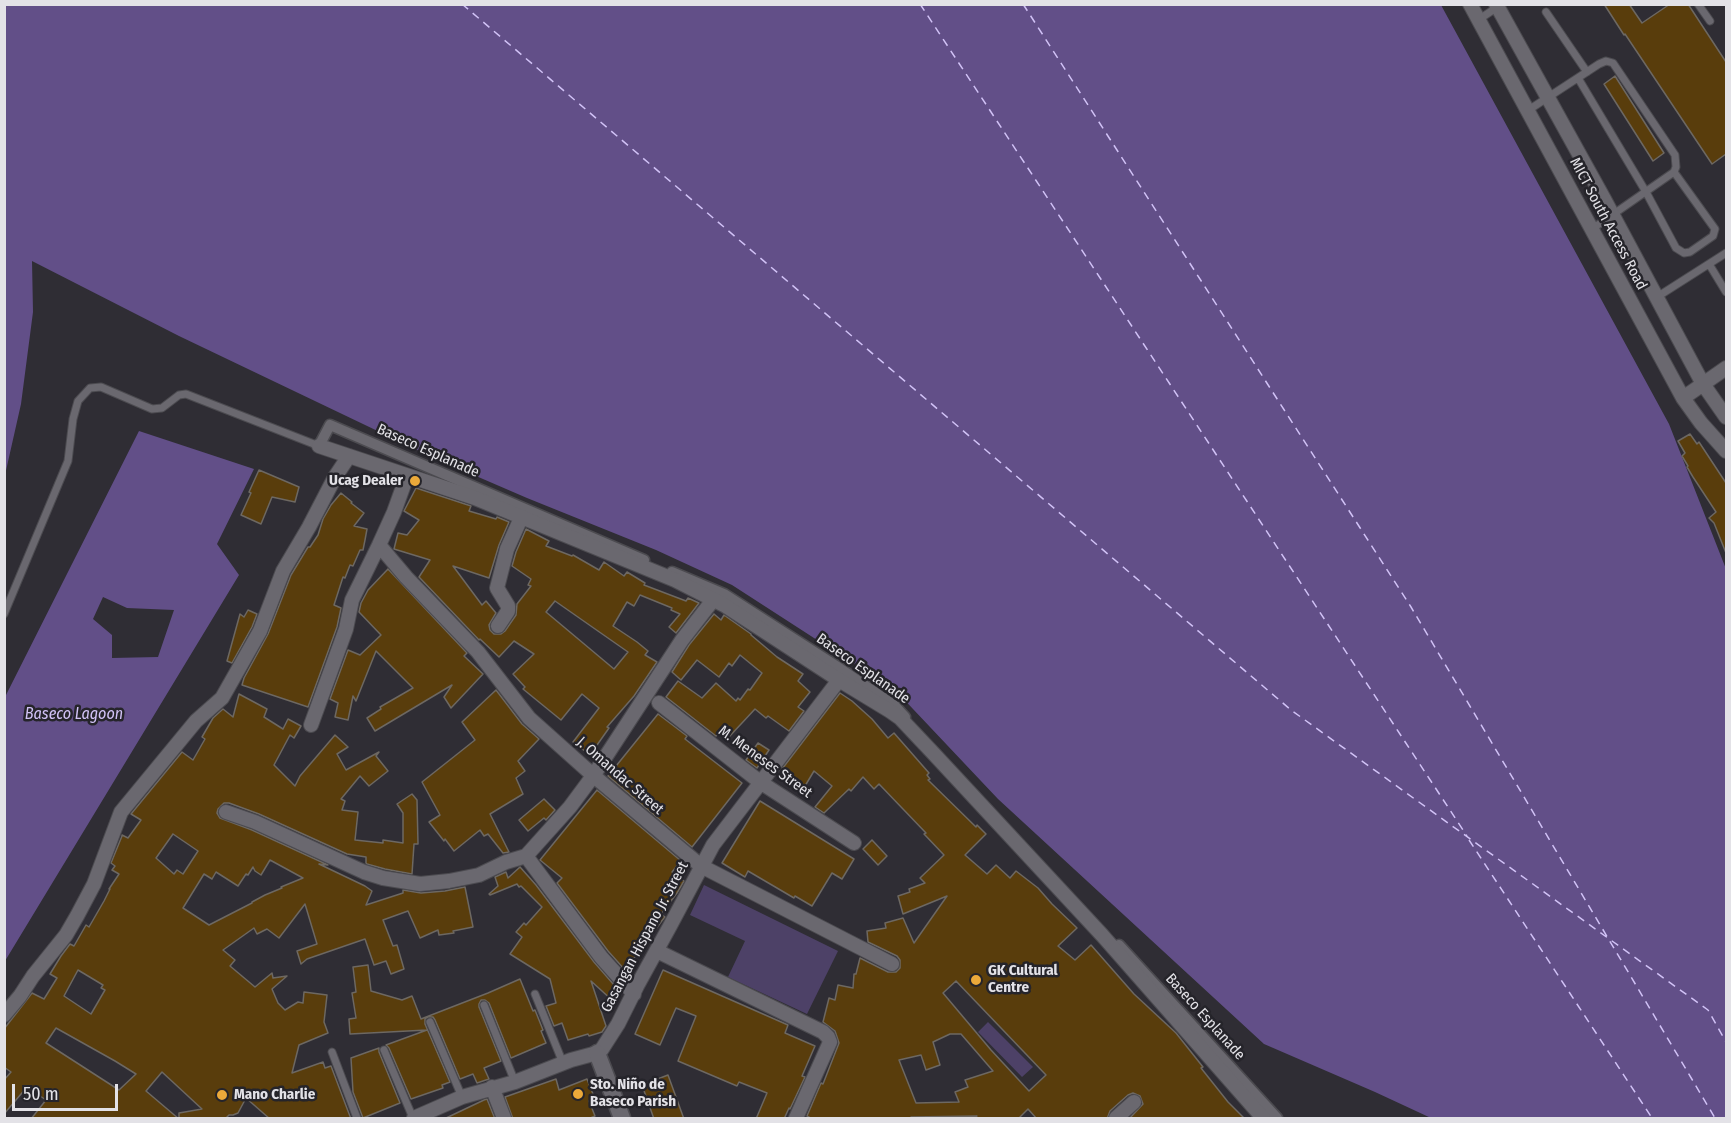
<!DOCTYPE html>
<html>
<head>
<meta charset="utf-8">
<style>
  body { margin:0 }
  #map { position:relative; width:1731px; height:1123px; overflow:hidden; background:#2f2d34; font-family:"Fira Sans Condensed",sans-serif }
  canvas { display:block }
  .frame { position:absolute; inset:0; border:6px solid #e3e2e7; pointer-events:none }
  .scale { position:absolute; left:12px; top:1084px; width:106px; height:27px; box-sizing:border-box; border:3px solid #e3e2e7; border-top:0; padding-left:8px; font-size:18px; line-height:21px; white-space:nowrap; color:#e3e2e7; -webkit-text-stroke:4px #25242a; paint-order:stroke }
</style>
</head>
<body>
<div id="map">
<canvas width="1731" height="1123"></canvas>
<div class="frame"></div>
<div class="scale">50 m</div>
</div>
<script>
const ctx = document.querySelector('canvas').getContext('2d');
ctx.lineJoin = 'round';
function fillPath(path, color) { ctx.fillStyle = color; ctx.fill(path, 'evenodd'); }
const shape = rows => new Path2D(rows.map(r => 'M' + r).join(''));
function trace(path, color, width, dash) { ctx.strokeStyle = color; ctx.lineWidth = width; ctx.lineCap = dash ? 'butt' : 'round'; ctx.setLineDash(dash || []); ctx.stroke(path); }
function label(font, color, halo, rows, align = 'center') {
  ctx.font = font + ' "Fira Sans Condensed",sans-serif'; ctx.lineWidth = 5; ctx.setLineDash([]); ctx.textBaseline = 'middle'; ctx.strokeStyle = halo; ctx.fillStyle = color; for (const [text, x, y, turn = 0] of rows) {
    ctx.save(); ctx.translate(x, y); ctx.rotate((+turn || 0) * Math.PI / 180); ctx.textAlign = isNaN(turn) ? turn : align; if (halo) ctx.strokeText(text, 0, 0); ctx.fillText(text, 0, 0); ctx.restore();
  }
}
fillPath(shape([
  [704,885,838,951,807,1014,728,977,745,941,690,915],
  [988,1022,1033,1067,1022,1077,978,1032]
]), '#4d4167');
fillPath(shape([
  [5,4,1441,5,1669,424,1726,569,1726,1118,1431,1118,1375,1092,1264,1044,998,799,896,691,732,585,656,550,527,498,432,457,179,336,32,261,33,312,21,404,5,475],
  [139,431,254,469,217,544,239,575,5,961,5,697],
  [103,597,127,608,174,610,158,657,112,658,112,635,93,619]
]), '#624f88');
trace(shape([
  [462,4,1291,710,1708,1010,1726,1042],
  [920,4,1467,836],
  [1023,4,1411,607,1715,1118],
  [1469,840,1652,1118]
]), '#d1c2f6', 1.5, [8, 6]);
const building = shape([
  [1604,4,1629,4,1642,23,1670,4,1688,4,1726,62,1726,154,1712,164,1625,34,1624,35,1604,4],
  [1615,76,1664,153,1653,161,1604,84,1615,76],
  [1690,434,1697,444,1699,442,1726,483,1726,553,1714,523,1709,518,1716,512,1693,477,1687,467,1688,466,1682,456,1685,453,1678,441,1690,434],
  [259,470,299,487,295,502,272,497,261,524,241,515,251,493,249,492,259,470],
  [416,488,468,505,471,506,469,511,496,519,497,517,509,522,499,545,489,578,453,566,482,605,486,601,496,613,489,625,490,630,494,634,501,634,505,631,516,615,517,604,531,586,528,585,531,579,512,566,516,552,526,529,549,541,546,546,572,556,573,555,599,570,604,562,624,576,627,572,645,583,644,585,686,601,688,598,699,603,676,633,669,627,680,614,671,610,672,608,640,595,634,606,627,602,613,626,637,642,648,651,645,655,657,662,634,696,607,727,609,728,590,755,573,742,599,708,582,694,561,720,523,689,525,687,513,674,534,654,514,641,499,657,480,639,479,640,419,577,430,560,394,549,398,533,407,535,419,520,404,511,416,488],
  [555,601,628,652,614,669,546,612,555,601],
  [341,493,352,502,351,503,364,513,354,526,367,529,365,540,363,550,360,550,353,566,350,565,345,578,343,577,334,605,341,608,337,627,308,707,242,685,244,678,268,634,291,575,308,547,310,547,318,535,323,519,331,505,341,493],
  [388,569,467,653,464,656,483,674,451,708,444,697,452,685,375,731,367,718,381,709,380,707,413,688,376,651,356,701,353,696,348,720,335,717,338,703,330,699,348,650,360,655,381,635,359,612,361,603,368,590,388,569],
  [248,610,257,614,252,627,232,663,227,661,240,614,244,617,248,610],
  [714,614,721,620,724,615,751,634,751,635,777,657,803,674,798,681,810,692,798,707,804,711,789,731,768,716,766,718,755,709,728,738,721,731,716,736,666,697,678,681,702,698,716,683,736,701,738,698,740,700,748,689,750,690,762,673,740,655,732,666,729,663,719,677,697,660,681,680,672,672,689,645,714,614],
  [496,690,522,724,539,739,518,761,525,771,516,778,523,794,490,814,509,852,503,853,488,834,484,836,480,830,454,851,445,839,444,841,429,822,440,815,422,782,475,740,462,722,496,690],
  [840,693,852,701,872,719,888,738,894,733,929,773,927,775,930,779,928,780,976,827,977,825,986,834,965,855,987,874,996,865,1010,878,1016,871,1038,888,1052,904,1077,928,1058,946,1075,960,1091,945,1134,994,1176,1033,1203,1067,1201,1068,1228,1102,1245,1119,1129,1119,1143,1104,1140,1096,1133,1093,1128,1095,1110,1111,1107,1119,1037,1119,1028,1109,1018,1119,971,1119,977,1116,911,1117,911,1118,902,1119,812,1119,807,1116,821,1083,823,1084,839,1043,835,1031,823,1022,829,998,835,1000,838,985,853,988,854,974,856,974,860,958,888,972,896,972,900,968,900,960,897,956,868,942,867,931,886,928,885,923,903,918,914,943,947,896,903,914,898,896,910,892,909,889,925,883,920,878,944,855,924,834,926,833,879,784,874,789,863,777,851,791,849,789,824,813,815,807,832,786,814,771,805,786,782,769,840,693],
  [956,981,1046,1075,1029,1091,991,1050,943,993,956,981],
  [950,1034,961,1034,993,1071,965,1080,968,1087,955,1092,959,1102,916,1103,899,1060,921,1055,926,1070,940,1065,933,1042,950,1034],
  [239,694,267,709,264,717,283,729,288,719,301,726,294,738,290,735,274,765,295,786,300,776,335,735,348,747,337,754,346,770,379,752,376,756,388,771,369,786,360,776,341,799,345,801,342,810,358,812,355,840,383,843,383,840,403,843,403,813,397,804,412,794,417,800,418,844,414,844,412,874,385,869,367,864,366,863,366,857,347,854,259,814,229,803,224,803,218,809,217,813,220,818,252,830,328,865,319,864,365,886,372,891,366,905,403,893,403,890,421,893,445,891,465,887,473,927,453,931,454,933,439,935,438,930,420,938,408,911,383,920,393,946,397,945,404,969,391,974,386,961,374,965,365,939,307,959,301,964,297,951,317,944,305,904,279,938,267,929,257,934,254,928,223,950,235,960,230,966,255,987,272,973,273,978,287,976,272,989,278,1003,285,1010,298,1002,303,1003,304,992,327,995,324,1022,328,1033,299,1045,292,1073,323,1062,325,1068,331,1066,351,1119,270,1119,246,1098,238,1113,233,1115,229,1115,225,1119,179,1119,179,1113,202,1109,162,1072,146,1091,179,1119,31,1119,46,1100,27,1087,4,1114,4,1080,11,1072,4,1067,4,1029,32,993,44,999,57,978,50,974,61,956,70,944,74,946,86,925,89,927,104,901,110,889,109,889,119,874,112,870,115,866,111,863,122,836,122,835,128,838,141,820,131,814,182,752,193,760,205,739,202,737,213,718,223,709,233,717,239,694],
  [173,834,198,851,183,874,177,870,174,874,156,858,173,834],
  [270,860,303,878,281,887,282,888,265,895,252,902,252,903,209,925,183,908,204,874,212,879,216,872,238,886,246,874,248,875,253,867,255,871,261,875,270,860],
  [78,970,103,985,101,988,105,990,91,1014,64,996,78,970],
  [56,1028,115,1061,136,1074,119,1090,46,1043,56,1028],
  [658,714,687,736,685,739,742,783,692,847,608,776,658,714],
  [758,743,769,750,757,768,746,760,758,743],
  [597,790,681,861,672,872,684,881,677,893,661,914,665,917,664,918,625,970,608,951,557,883,562,878,540,860,597,790],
  [544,799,555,810,546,820,544,818,528,831,519,820,544,799],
  [760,801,854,859,842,879,832,873,812,906,795,896,794,898,748,871,745,877,722,863,760,801],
  [872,840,887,856,878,865,863,849,872,840],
  [520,867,536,885,594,962,621,993,613,1001,591,981,606,1026,602,1032,589,1036,588,1034,568,1040,562,1023,554,1026,546,1006,556,1003,550,979,510,954,522,937,516,932,524,923,526,925,542,907,521,886,519,887,517,884,490,895,489,894,498,886,495,877,506,872,508,878,520,867],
  [368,965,371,991,402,1000,412,996,421,1019,488,993,520,979,533,1011,535,1010,543,1030,541,1031,546,1043,511,1058,489,1003,485,1000,481,1000,479,1004,479,1007,501,1061,484,1068,489,1079,477,1083,473,1074,460,1079,435,1020,433,1017,428,1017,425,1019,425,1024,450,1082,442,1085,443,1088,411,1099,389,1048,386,1045,427,1030,350,1034,349,1019,356,1018,352,993,356,992,353,967,368,965],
  [663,970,788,1025,785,1033,815,1046,802,1076,805,1077,790,1109,789,1108,784,1119,756,1119,767,1093,739,1082,737,1086,678,1061,696,1016,676,1008,660,1045,635,1034,663,970],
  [379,1048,379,1052,400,1103,363,1118,353,1092,351,1058,379,1048],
  [668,1075,684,1119,654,1119,642,1085,668,1075],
  [556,1079,559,1090,587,1079,595,1099,589,1101,595,1116,588,1119,513,1119,505,1097,556,1079],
  [487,1099,495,1119,444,1119,484,1100,487,1099]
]);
fillPath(building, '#593d0c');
trace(building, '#6d6862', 1.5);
const service = shape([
  [1698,4,1710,21],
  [1546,12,1587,72],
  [1478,20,1499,6],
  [1578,78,1646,192,1676,248,1684,253,1690,252,1713,236,1715,229,1674,172],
  [1527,111,1599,64,1606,61,1613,63,1675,155,1676,167,1674,172,1592,229],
  [1709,264,1726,292],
  [1657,297,1726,253],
  [4,614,68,461,73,419,78,401,90,388,101,387,152,409,162,408,179,395,186,394,319,446],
  [535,994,563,1063],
  [484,1005,515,1082],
  [430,1022,462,1097],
  [384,1050,413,1118],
  [332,1052,357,1118]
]);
const pedestrian = shape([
  [319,446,330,425,644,560],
  [672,572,724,594,836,666,895,706,905,717],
  [1119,945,1277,1118]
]);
const minor = shape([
  [1470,4,1683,398,1701,423,1726,451],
  [1496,4,1604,199,1703,384,1726,417],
  [1683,398,1726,368],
  [319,446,475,498,675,580,724,605,839,680,890,711,900,718,934,754,1102,935,1263,1118],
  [379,545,406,577,478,652,529,718,595,777,701,866,892,964],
  [498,626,508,611,508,606,497,588,507,549,521,518],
  [659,703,760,782,854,843],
  [311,725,346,629,352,600,379,545,394,512,407,476],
  [226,812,255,822,364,872,383,878,420,884,449,881,479,875,506,862,526,856,570,807,593,776,682,640,713,600],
  [526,856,601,957,634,994],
  [657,951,823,1032,828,1037,830,1042,796,1118],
  [4,1015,20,996,33,976,66,935,77,916,94,884,121,812,196,721,222,698,260,631,283,571,309,527,335,477,349,456],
  [492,1087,504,1118],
  [414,1118,462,1097,515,1082,571,1060,597,1053,602,1049,618,1024,637,986,670,926,713,845,839,680],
  [1116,1118,1134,1102]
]);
const tertiary = shape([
  [597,1053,622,1118]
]);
trace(service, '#4c4b50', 9);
trace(pedestrian, '#4c4b50', 13);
trace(minor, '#4c4b50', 16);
trace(tertiary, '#4c4b50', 19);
trace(service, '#6a686f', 7);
trace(pedestrian, '#6a686f', 10);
trace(minor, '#6a686f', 14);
trace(tertiary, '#6a686f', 16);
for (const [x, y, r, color] of [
  [415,481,6,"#eba93a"],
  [976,980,6,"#eba93a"],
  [578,1094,6,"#eba93a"],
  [222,1095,6,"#eba93a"]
]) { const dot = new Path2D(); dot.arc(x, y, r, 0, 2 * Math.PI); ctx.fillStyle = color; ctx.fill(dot); trace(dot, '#25242a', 2); }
label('15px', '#e3e2e7', '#25242a', [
  ["MICT South Access Road",1608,224,62],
  ["Baseco Esplanade",428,451,24],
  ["Baseco Esplanade",863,669,35],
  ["M. Meneses Street",765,762,36],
  ["J. Omandac Street",620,776,41],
  ["Gasangan Hispano Jr. Street",645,937,-62],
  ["Baseco Esplanade",1205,1017,48]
]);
label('bold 15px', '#e3e2e7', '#25242a', [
  ["Ucag Dealer",403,481,"right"],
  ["GK Cultural",988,971],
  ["Centre",988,988],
  ["Sto. Niño de",590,1085],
  ["Baseco Parish",590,1102],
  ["Mano Charlie",234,1095]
], 'left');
label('italic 16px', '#d1c2f6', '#25242a', [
  ["Baseco Lagoon",74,715]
]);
</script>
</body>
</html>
